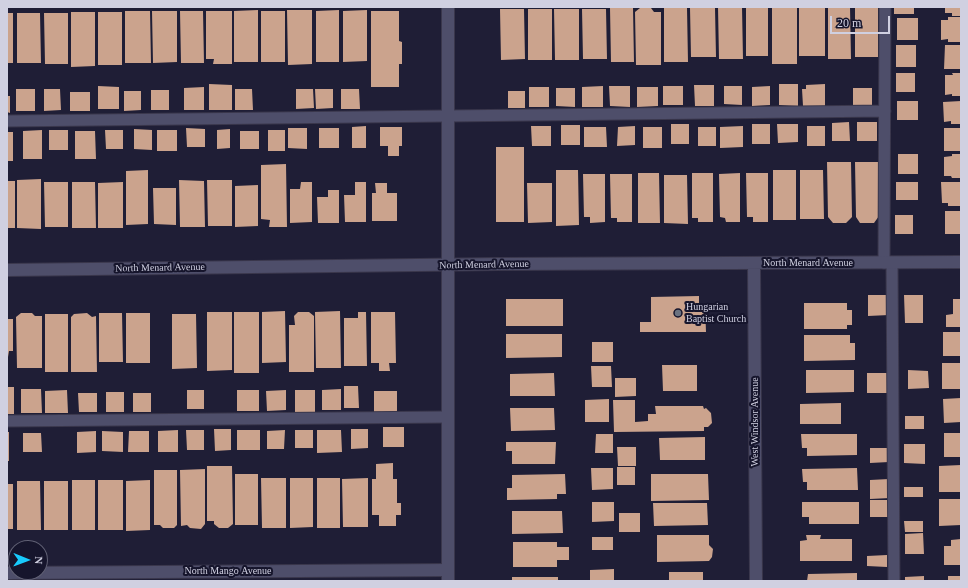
<!DOCTYPE html>
<html>
<head>
<meta charset="utf-8">
<style>
  body { margin:0 }
  #map { position:relative; width:968px; height:588px; overflow:hidden; background:#1f1e36; font-family:"Times New Roman",serif }
  canvas { display:block }
  .frame { position:absolute; inset:0; border:8px solid #d0d0e1; pointer-events:none }
  .north { position:absolute; left:8px; top:540px; width:40px; height:40px; box-sizing:border-box; background:#16152c; border:1px solid #606074; border-radius:50%; rotate:91deg; font-size:11px; font-weight:700; line-height:16px; text-align:center; color:#d0d0e1 }
  .north::after { content:''; display:block; margin:auto; width:14px; height:18px; background:#18cafc; clip-path:polygon(50% 0,100% 100%,50% 72%,0 100%) }
  .scale { position:absolute; left:830px; top:16px; width:60px; height:18px; box-sizing:border-box; border:2px solid #d0d0e1; border-top:0; padding-left:5px; font-size:12px; line-height:14px; white-space:nowrap; color:#d0d0e1; -webkit-text-stroke:3px #16152c; paint-order:stroke }
</style>
</head>
<body>
<div id="map">
<canvas width="968" height="588"></canvas>
<div class="frame"></div>
<div class="north">N</div>
<div class="scale">20 m</div>
</div>
<script>
const ctx = document.querySelector('canvas').getContext('2d');
ctx.lineJoin = 'round';
function fillPath(path, color) { ctx.fillStyle = color; ctx.fill(path, 'evenodd'); }
const shape = rows => new Path2D(rows.map(r => 'M' + r).join(''));
function trace(path, color, width, dash) { ctx.strokeStyle = color; ctx.lineWidth = width; ctx.lineCap = dash ? 'butt' : 'round'; ctx.setLineDash(dash || []); ctx.stroke(path); }
function label(font, color, halo, rows, align = 'center') {
  ctx.font = font + ' "Times New Roman",serif'; ctx.lineWidth = 4; ctx.setLineDash([]); ctx.textBaseline = 'middle'; ctx.strokeStyle = halo; ctx.fillStyle = color; for (const [text, x, y, turn = 0] of rows) {
    ctx.save(); ctx.translate(x, y); ctx.rotate((+turn || 0) * Math.PI / 180); ctx.textAlign = isNaN(turn) ? turn : align; if (halo) ctx.strokeText(text, 0, 0); ctx.fillText(text, 0, 0); ctx.restore();
  }
}
fillPath(shape([
  [718,7,742,7,743,59,719,59],
  [746,7,768,7,768,56,746,56],
  [772,7,797,7,797,64,772,64],
  [799,7,825,7,825,56,799,56],
  [828,7,850,7,851,59,828,59],
  [855,7,878,7,878,57,855,57],
  [894,7,914,7,914,14,894,14],
  [945,7,961,7,961,16,952,16,952,13,945,13],
  [610,8,633,8,634,62,611,62],
  [640,8,651,8,654,12,661,12,661,65,636,65,635,12],
  [664,8,687,8,688,62,664,62],
  [690,8,715,8,716,57,691,57],
  [500,9,524,9,525,59,501,60],
  [528,9,552,9,552,60,528,60],
  [554,9,579,9,579,60,555,60],
  [582,9,606,9,607,59,583,59],
  [258,10,258,62,234,62,234,11],
  [287,10,312,10,312,64,288,65],
  [339,10,339,62,316,62,316,11],
  [367,10,367,61,343,62,343,11],
  [125,11,150,11,151,63,125,63],
  [152,11,177,11,177,62,153,63],
  [180,11,203,11,204,63,181,63],
  [206,11,232,11,232,64,213,64,214,59,206,59],
  [261,11,285,11,285,62,261,62],
  [371,11,399,11,399,41,402,42,402,64,399,64,399,87,371,87],
  [71,12,95,12,95,66,71,67],
  [98,12,122,12,122,65,98,65],
  [7,13,13,13,13,63,7,63],
  [17,13,40,13,41,63,17,63],
  [44,13,68,13,68,64,45,64],
  [948,17,961,17,961,42,948,42,948,39,941,40,941,20,948,20],
  [897,18,918,18,918,40,897,40],
  [896,45,916,45,916,67,896,67],
  [945,45,961,45,961,69,944,69],
  [896,73,915,73,915,92,896,92],
  [952,73,961,73,961,96,952,96,952,94,945,95,945,75,953,75],
  [209,84,232,85,232,110,209,110],
  [779,84,798,84,798,106,779,105],
  [825,84,825,106,803,106,802,89,806,89,806,85],
  [694,85,714,85,714,106,695,106],
  [98,86,119,87,119,109,98,109],
  [603,86,603,107,582,107,582,87],
  [609,86,630,86,630,107,610,106],
  [663,86,683,86,683,105,663,105],
  [724,86,742,86,742,105,724,104],
  [770,86,770,105,752,106,752,87],
  [204,87,204,110,184,110,184,88],
  [529,87,549,87,549,107,529,107],
  [637,87,658,87,658,106,637,107],
  [556,88,575,88,575,107,556,106],
  [853,88,872,88,872,105,853,106],
  [16,89,35,89,35,111,16,111],
  [44,89,60,89,61,110,44,111],
  [235,89,252,89,253,110,235,110],
  [296,89,313,89,314,108,296,109],
  [315,89,333,89,333,108,316,109],
  [341,89,359,89,360,109,341,109],
  [151,90,169,90,169,110,151,110],
  [124,91,141,91,141,110,124,111],
  [508,91,525,91,525,108,508,108],
  [70,92,90,92,90,111,70,111],
  [7,96,10,96,10,113,7,112],
  [897,101,918,101,918,120,897,120],
  [961,101,961,124,951,124,951,121,944,122,943,102],
  [849,122,850,141,832,141,832,123],
  [857,122,877,122,877,141,857,141],
  [671,124,689,124,689,144,671,144],
  [752,124,770,124,770,144,752,144],
  [777,124,798,124,798,142,778,143],
  [561,125,580,125,580,145,561,145],
  [366,126,366,148,352,148,352,127],
  [531,126,551,126,551,146,532,146],
  [635,126,635,145,617,146,618,127],
  [743,126,743,147,720,148,720,127],
  [807,126,825,126,825,146,807,146],
  [380,127,402,127,402,146,399,146,399,156,388,156,388,146,380,146],
  [584,127,606,127,607,147,584,147],
  [643,127,662,127,662,148,643,148],
  [698,127,716,127,716,146,698,146],
  [186,128,205,129,205,147,187,147],
  [288,128,307,128,307,149,288,148],
  [319,128,339,128,339,148,319,148],
  [944,128,961,128,961,151,944,151],
  [134,129,152,130,152,150,134,149],
  [230,129,230,148,217,149,217,130],
  [42,130,42,159,23,159,23,131],
  [49,130,68,130,68,150,49,150],
  [105,130,123,130,123,149,106,149],
  [157,130,177,130,177,151,157,151],
  [268,130,285,130,285,151,268,151],
  [75,131,95,131,96,159,75,159],
  [240,131,259,131,259,149,240,149],
  [7,132,13,132,13,161,7,161],
  [496,147,524,147,524,222,496,222],
  [898,154,918,154,918,174,898,174],
  [952,154,961,154,961,178,952,178,951,176,944,176,944,157,952,156],
  [827,162,851,162,852,217,846,223,833,223,828,217],
  [855,162,879,162,879,216,874,223,860,223,856,217],
  [286,164,287,227,269,227,270,220,261,219,261,165],
  [148,170,148,224,126,225,126,171],
  [556,170,578,170,579,225,556,226],
  [773,170,796,170,796,220,773,220],
  [800,170,823,170,824,219,800,219],
  [638,173,659,173,660,223,638,223],
  [692,173,713,173,713,222,698,222,698,218,692,218],
  [740,173,740,222,726,222,725,218,720,217,719,174],
  [746,173,768,173,768,222,753,222,753,217,747,217],
  [583,174,605,174,605,222,590,223,590,217,584,217],
  [610,174,632,174,632,222,617,222,617,218,611,218],
  [664,175,687,175,688,224,664,223],
  [41,179,41,229,17,228,17,180],
  [179,180,204,181,205,227,180,227],
  [207,180,232,180,232,226,208,226],
  [7,181,15,181,15,228,7,228],
  [44,182,68,182,68,227,45,227],
  [72,182,95,182,96,228,72,228],
  [123,182,123,228,98,228,98,183],
  [301,182,312,182,312,222,290,223,290,189,300,189],
  [355,182,366,182,366,222,345,222,344,195,355,195],
  [896,182,918,182,918,200,896,200],
  [941,182,961,182,961,206,948,206,948,203,942,203],
  [375,183,387,183,387,193,397,193,397,221,372,221,372,193,376,193],
  [527,183,552,183,552,222,528,223],
  [258,185,258,226,235,227,235,186],
  [153,188,176,188,176,225,154,224],
  [328,190,339,190,339,223,318,223,317,197,328,197],
  [945,211,961,211,961,234,945,234],
  [895,215,913,215,913,234,895,234],
  [868,295,888,295,889,315,868,316],
  [904,295,923,295,923,323,905,323],
  [699,296,699,305,705,305,706,332,640,332,640,322,651,322,651,297],
  [506,299,563,299,563,326,506,326],
  [953,299,961,299,961,327,946,327,946,315,953,314],
  [804,303,847,303,847,310,852,310,852,325,847,325,847,329,804,329],
  [285,311,286,362,262,363,262,312],
  [340,311,341,368,316,368,315,312],
  [207,312,232,312,232,370,207,371],
  [234,312,259,312,259,373,234,373],
  [298,312,309,312,314,316,314,372,289,372,289,325,295,325,294,316],
  [358,312,366,312,367,366,344,366,344,318,358,318],
  [371,312,395,312,396,363,389,363,390,371,379,371,379,363,371,363],
  [21,313,32,313,35,316,42,316,42,368,17,368,16,317],
  [87,313,92,317,96,316,97,372,71,372,71,317,74,314],
  [99,313,122,313,123,362,99,362],
  [126,313,150,313,150,363,126,363],
  [45,314,68,314,68,372,45,372],
  [172,314,196,314,197,368,172,369],
  [7,319,13,319,13,351,9,351,8,357,7,357],
  [943,332,961,332,961,356,943,356],
  [506,334,562,334,562,357,506,358],
  [804,335,850,335,850,343,855,343,855,360,804,361],
  [592,342,613,342,613,362,592,362],
  [942,363,961,363,961,389,942,389],
  [662,365,697,365,697,391,663,391],
  [591,366,611,366,612,387,592,387],
  [806,370,854,370,854,392,806,393],
  [908,370,928,371,929,388,908,389],
  [554,373,555,396,510,396,510,374],
  [867,373,887,373,887,393,867,393],
  [615,378,636,378,636,396,615,397],
  [344,386,358,386,359,408,344,408],
  [7,387,14,387,14,414,7,414],
  [21,389,41,389,42,413,21,413],
  [341,389,341,410,322,410,322,390],
  [67,390,68,413,45,413,45,391],
  [187,390,204,390,204,409,187,409],
  [237,390,259,390,259,411,237,411],
  [286,390,286,410,267,411,266,391],
  [295,390,315,390,315,412,295,412],
  [374,391,397,391,397,412,374,412],
  [106,392,124,392,124,412,106,412],
  [78,393,97,393,97,412,79,412],
  [133,393,151,393,151,412,133,412],
  [961,398,961,422,944,423,943,399],
  [609,399,609,422,585,422,585,400],
  [613,400,635,400,635,422,648,421,648,414,656,414,655,406,703,406,704,409,706,408,711,413,712,423,708,427,704,427,704,431,614,432],
  [841,403,841,424,800,424,800,404],
  [510,408,554,408,555,430,511,431],
  [905,416,924,416,924,429,905,429],
  [383,427,404,427,404,447,383,447],
  [214,429,231,429,231,450,215,451],
  [351,429,368,429,368,448,351,449],
  [178,430,178,452,158,452,158,431],
  [186,430,204,430,204,450,187,450],
  [237,430,260,430,260,450,237,450],
  [285,430,284,449,267,449,267,431],
  [295,430,313,430,313,448,295,448],
  [317,430,341,430,342,452,317,453],
  [96,431,96,452,77,453,77,432],
  [102,431,123,432,123,452,102,451],
  [129,431,149,431,149,452,128,452],
  [7,432,9,432,9,461,7,461],
  [23,433,41,433,42,452,23,452],
  [944,433,961,433,961,457,944,457],
  [596,434,613,434,613,453,595,453],
  [801,434,857,434,857,455,807,456,807,448,802,448],
  [705,437,705,460,660,460,659,438],
  [506,442,556,442,555,464,512,464,512,451,506,451],
  [904,444,925,444,925,464,904,463],
  [617,447,636,447,636,466,618,466],
  [870,448,889,448,889,462,870,463],
  [393,463,393,479,397,479,397,503,401,503,401,515,396,515,396,526,379,526,379,515,372,515,372,479,376,479,376,464],
  [961,465,961,492,939,492,939,466],
  [207,466,232,466,233,524,228,528,219,528,214,524,214,521,207,521],
  [617,467,635,467,635,485,617,485],
  [591,468,613,468,613,489,592,490],
  [857,468,858,490,807,490,807,482,803,482,802,469],
  [205,469,205,524,201,529,190,528,187,525,181,526,180,470],
  [154,470,177,470,177,525,174,528,163,528,160,525,154,525],
  [235,474,258,474,258,525,235,525],
  [565,474,566,494,557,494,557,499,507,500,507,488,512,488,512,475],
  [651,474,708,474,709,500,651,501],
  [261,478,286,478,286,528,262,528],
  [290,478,313,478,313,527,290,528],
  [317,478,340,478,340,528,317,528],
  [368,478,368,527,343,527,342,479],
  [889,479,890,498,870,499,870,480],
  [72,480,95,480,95,530,72,530],
  [98,480,123,480,123,530,98,530],
  [150,480,150,530,126,531,126,481],
  [17,481,40,481,41,530,17,530],
  [44,481,68,481,68,530,44,530],
  [7,484,13,484,13,529,7,529],
  [904,487,923,487,923,497,904,497],
  [939,499,961,499,961,525,939,526],
  [870,500,888,500,888,517,870,517],
  [592,502,614,502,614,521,592,522],
  [802,502,859,502,859,524,809,524,809,517,802,517],
  [653,503,707,503,708,525,654,526],
  [512,511,562,511,563,533,512,534],
  [619,513,640,513,640,532,619,532],
  [904,521,923,521,923,532,905,532],
  [923,533,924,554,905,554,905,534],
  [657,535,709,535,709,545,713,549,712,557,709,561,657,562],
  [806,535,821,535,820,539,852,539,852,561,800,561,800,541,807,540],
  [592,537,613,537,613,550,592,550],
  [961,539,961,565,944,565,944,546,951,546,951,540],
  [513,542,557,542,557,547,569,547,569,560,557,560,557,567,513,567],
  [887,555,887,567,867,566,867,556],
  [614,569,614,581,590,581,590,570],
  [669,572,703,572,703,581,669,581],
  [857,573,857,581,807,581,808,574],
  [924,576,924,581,905,581,905,577],
  [948,576,961,576,961,581,948,581],
  [512,577,558,577,558,581,512,581]
]), '#cba38d');
const lane = shape([
  [7,121,885,111],
  [884,263,885,7],
  [892,263,894,581],
  [7,421,448,417]
]);
const street = shape([
  [754,264,756,581],
  [7,270,499,264,961,262],
  [7,573,448,570]
]);
const secondary = shape([
  [448,7,448,581]
]);
trace(lane, '#3a374c', 13);
trace(street, '#3a374c', 14);
trace(secondary, '#3a374c', 14);
trace(lane, '#4e4e6a', 11);
trace(street, '#4e4e6a', 12);
trace(secondary, '#4e4e6a', 12);
for (const [x, y, r, color] of [
  [678,313,4,"#6b7280"]
]) { const dot = new Path2D(); dot.arc(x, y, r, 0, 2 * Math.PI); ctx.fillStyle = color; ctx.fill(dot); trace(dot, '#16152c', 1.5); }
label('10px', '#d0d0e1', '#16152c', [
  ["North Menard Avenue",808,263],
  ["North Menard Avenue",484,265,-1],
  ["North Menard Avenue",160,268,-1],
  ["West Windsor Avenue",755,422,-90],
  ["North Mango Avenue",228,571]
]);
label('10px', '#d0d0e1', '#16152c', [
  ["Hungarian",686,307],
  ["Baptist Church",686,319]
], 'left');
</script>
</body>
</html>
